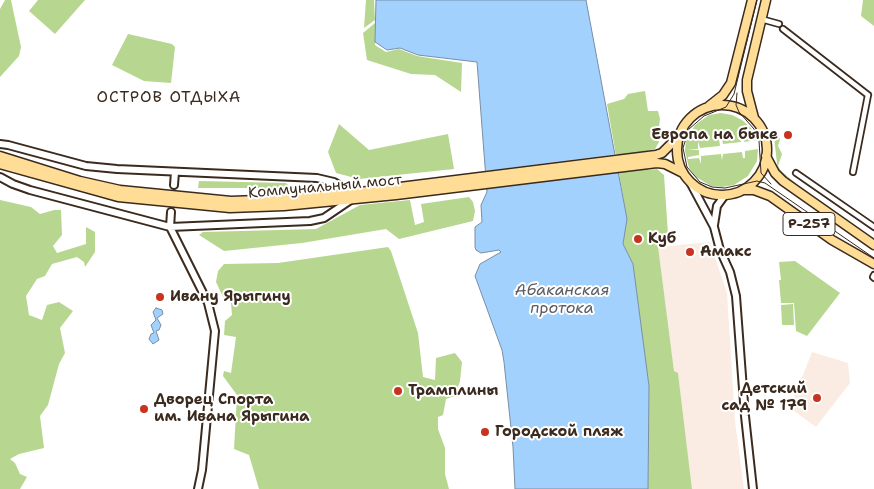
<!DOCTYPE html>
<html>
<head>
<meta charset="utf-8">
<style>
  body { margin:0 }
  canvas { display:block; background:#fff }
</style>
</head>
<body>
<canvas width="874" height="489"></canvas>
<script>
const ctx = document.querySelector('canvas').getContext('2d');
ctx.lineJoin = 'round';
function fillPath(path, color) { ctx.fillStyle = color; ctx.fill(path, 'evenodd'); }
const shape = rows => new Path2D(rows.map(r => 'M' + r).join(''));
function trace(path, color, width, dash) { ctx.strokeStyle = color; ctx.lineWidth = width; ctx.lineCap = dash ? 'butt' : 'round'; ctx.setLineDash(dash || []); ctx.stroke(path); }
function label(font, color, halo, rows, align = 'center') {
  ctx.font = font + ' "Shantell Sans",sans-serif'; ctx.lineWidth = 4; ctx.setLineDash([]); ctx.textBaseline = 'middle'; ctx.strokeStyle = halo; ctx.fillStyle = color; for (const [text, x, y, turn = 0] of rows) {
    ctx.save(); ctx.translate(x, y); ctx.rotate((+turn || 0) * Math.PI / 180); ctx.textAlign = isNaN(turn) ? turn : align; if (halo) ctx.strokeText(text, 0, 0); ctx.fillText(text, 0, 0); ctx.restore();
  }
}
fillPath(shape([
  [710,242,727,293,735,421,744,489,692,489,678,374,674,371,658,247],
  [812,352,848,363,850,383,816,427,790,408]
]), '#fbece3');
fillPath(shape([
  [5,0,11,0,21,47,19,56,0,77,0,9],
  [38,0,85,0,55,34,29,11],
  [366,0,374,0,375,20,364,28],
  [863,0,874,0,874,26,861,16],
  [375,23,375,45,386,52,399,49,417,56,462,63,461,92,435,75,411,74,367,60,363,33],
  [128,34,172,44,175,47,171,83,144,81,112,65],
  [645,91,648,111,658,111,660,119,658,133,659,142,655,149,646,151,648,170,657,169,664,175,668,234,658,246,674,371,678,373,692,489,648,489,649,386,633,264,623,244,627,219,607,104,624,99,628,94],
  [721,113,732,115,742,120,751,128,757,140,744,142,743,136,741,136,741,142,723,144,722,139,719,139,720,146,700,148,698,141,698,149,687,150,699,150,699,155,688,157,688,159,699,158,701,164,701,156,721,154,722,160,723,154,742,152,743,158,745,158,745,151,758,149,757,161,748,176,734,185,722,187,711,186,696,177,689,168,685,151,686,140,695,125,709,115],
  [339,124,369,150,448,134,454,169,359,179,336,173,328,152],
  [773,128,780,139,778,146,782,154,778,166,781,171,800,187,800,189,778,172],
  [199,181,286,183,289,186,286,188,198,188],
  [469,197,473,202,475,211,473,221,399,239,386,229,302,243,224,251,199,235,203,232,316,229,360,205,410,200,415,225,424,222,421,204],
  [0,200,31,207,40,214,54,210,61,210,62,235,53,246,57,253,86,244,86,227,95,232,95,252,85,267,84,262,77,257,52,264,45,276,37,279,26,296,29,315,42,320,47,305,59,302,73,311,60,328,65,353,59,364,48,405,40,416,44,448,19,454,10,459,15,463,20,474,27,477,20,489,0,489],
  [388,247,391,251,418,333,423,377,435,380,436,358,455,353,462,362,460,381,455,396,446,399,443,415,438,417,438,429,445,448,445,474,449,489,259,489,249,455,234,449,237,395,223,376,224,371,231,373,236,337,224,335,225,321,232,315,231,303,223,297,216,282,218,271,224,264,278,263],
  [795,261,840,293,807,336,796,331,794,303,781,303,779,280,781,280,779,262],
  [793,304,794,325,782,325,781,305]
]), '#b7d790');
const water = shape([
  [376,0,586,0,627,219,623,244,633,264,649,386,648,489,515,489,513,447,504,362,502,350,475,276,480,264,501,252,499,250,481,253,476,250,475,247,475,227,482,222,481,205,487,192,477,62,418,55,400,48,387,50,375,42,376,0],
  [156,308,162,310,163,314,157,318,161,325,159,330,156,331,159,340,153,344,149,339,151,334,154,333,151,325,156,320,153,312,156,308]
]);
fillPath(water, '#a3d1fe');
trace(water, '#798ea4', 1);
fillPath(shape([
  [618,154,621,172,485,189,484,171]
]), '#fff');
const street = shape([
  [761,19,779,24],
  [783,29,868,95],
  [853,172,868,95],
  [796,173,874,227],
  [874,275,873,277,874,278]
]);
const secondary = shape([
  [0,144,8,145,86,166,117,169,317,178,334,182,352,193],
  [0,177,13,184,30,190,170,227,310,221,324,218,352,199],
  [691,184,714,227,720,250,730,272,736,296,745,416,753,489],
  [174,185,175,172],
  [171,212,170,227,208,303,215,331,202,470,198,489],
  [714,225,717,206,725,195]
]);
const highway = shape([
  '677 150a45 45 0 1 1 90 0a45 45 0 1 1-90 0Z',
  [709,106,723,95,731,83,752,0],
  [754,118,747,91,747,80,766,0],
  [0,156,80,181,120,190,231,201,284,199,352,193,656,155,662,153,679,136],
  [766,156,775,173,783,181,874,245],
  [0,164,118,197,230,208,284,206,396,195,657,163,665,164,683,173],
  [745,190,754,190,770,196,832,240,874,264]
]);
trace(street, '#3b2a1e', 8);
trace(secondary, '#3b2a1e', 10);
trace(highway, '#3b2a1e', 11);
trace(street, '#fff', 4.5);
trace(secondary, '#fff', 6);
trace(highway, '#ffdd96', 8);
trace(shape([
  [757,0,734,94,726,107,704,116,689,129,683,148,687,167,700,182,712,187,725,188,757,181,765,183,874,258],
  [737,93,736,105,739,112,754,129,759,141,761,173,771,184]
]), '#3b2a1e', 1);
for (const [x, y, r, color] of [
  [788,135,5,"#c8321e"],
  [638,239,5,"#c8321e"],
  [690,252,5,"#c8321e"],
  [160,297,5,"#c8321e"],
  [398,391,5,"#c8321e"],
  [817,398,5,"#c8321e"],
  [144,409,5,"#c8321e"],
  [485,432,5,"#c8321e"]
]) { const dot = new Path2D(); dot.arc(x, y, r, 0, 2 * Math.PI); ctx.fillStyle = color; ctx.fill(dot); trace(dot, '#fff', 2); }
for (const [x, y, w] of [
  [809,224,52]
]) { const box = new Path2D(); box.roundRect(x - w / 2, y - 11.5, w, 23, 4); ctx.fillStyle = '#fff'; ctx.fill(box); trace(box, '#3b2a1e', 1); }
label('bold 14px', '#3b2a1e', null, [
  ["Р-257",809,224]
]);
label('bold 15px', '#3b2a1e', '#fff', [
  ["Европа на быке",778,135,"right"],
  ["Куб",648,239],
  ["Амакс",700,252],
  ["Ивану Ярыгину",170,297],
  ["Детский",807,389,"right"],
  ["сад № 179",807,406,"right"],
  ["Трамплины",408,391],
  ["Дворец Спорта",154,400],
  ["им. Ивана Ярыгина",154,417],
  ["Городской пляж",495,432]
], 'left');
label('15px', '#3b2a1e', '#fff', [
  ["Коммунальный мост",325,187,-5]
]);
ctx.letterSpacing = '1px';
label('16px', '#3b2a1e', '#fff', [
  ["ОСТРОВ ОТДЫХА",169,98]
]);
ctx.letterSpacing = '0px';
label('italic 16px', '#5a5c61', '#fff', [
  ["Абаканская",562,291],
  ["протока",562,309]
]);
</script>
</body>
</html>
